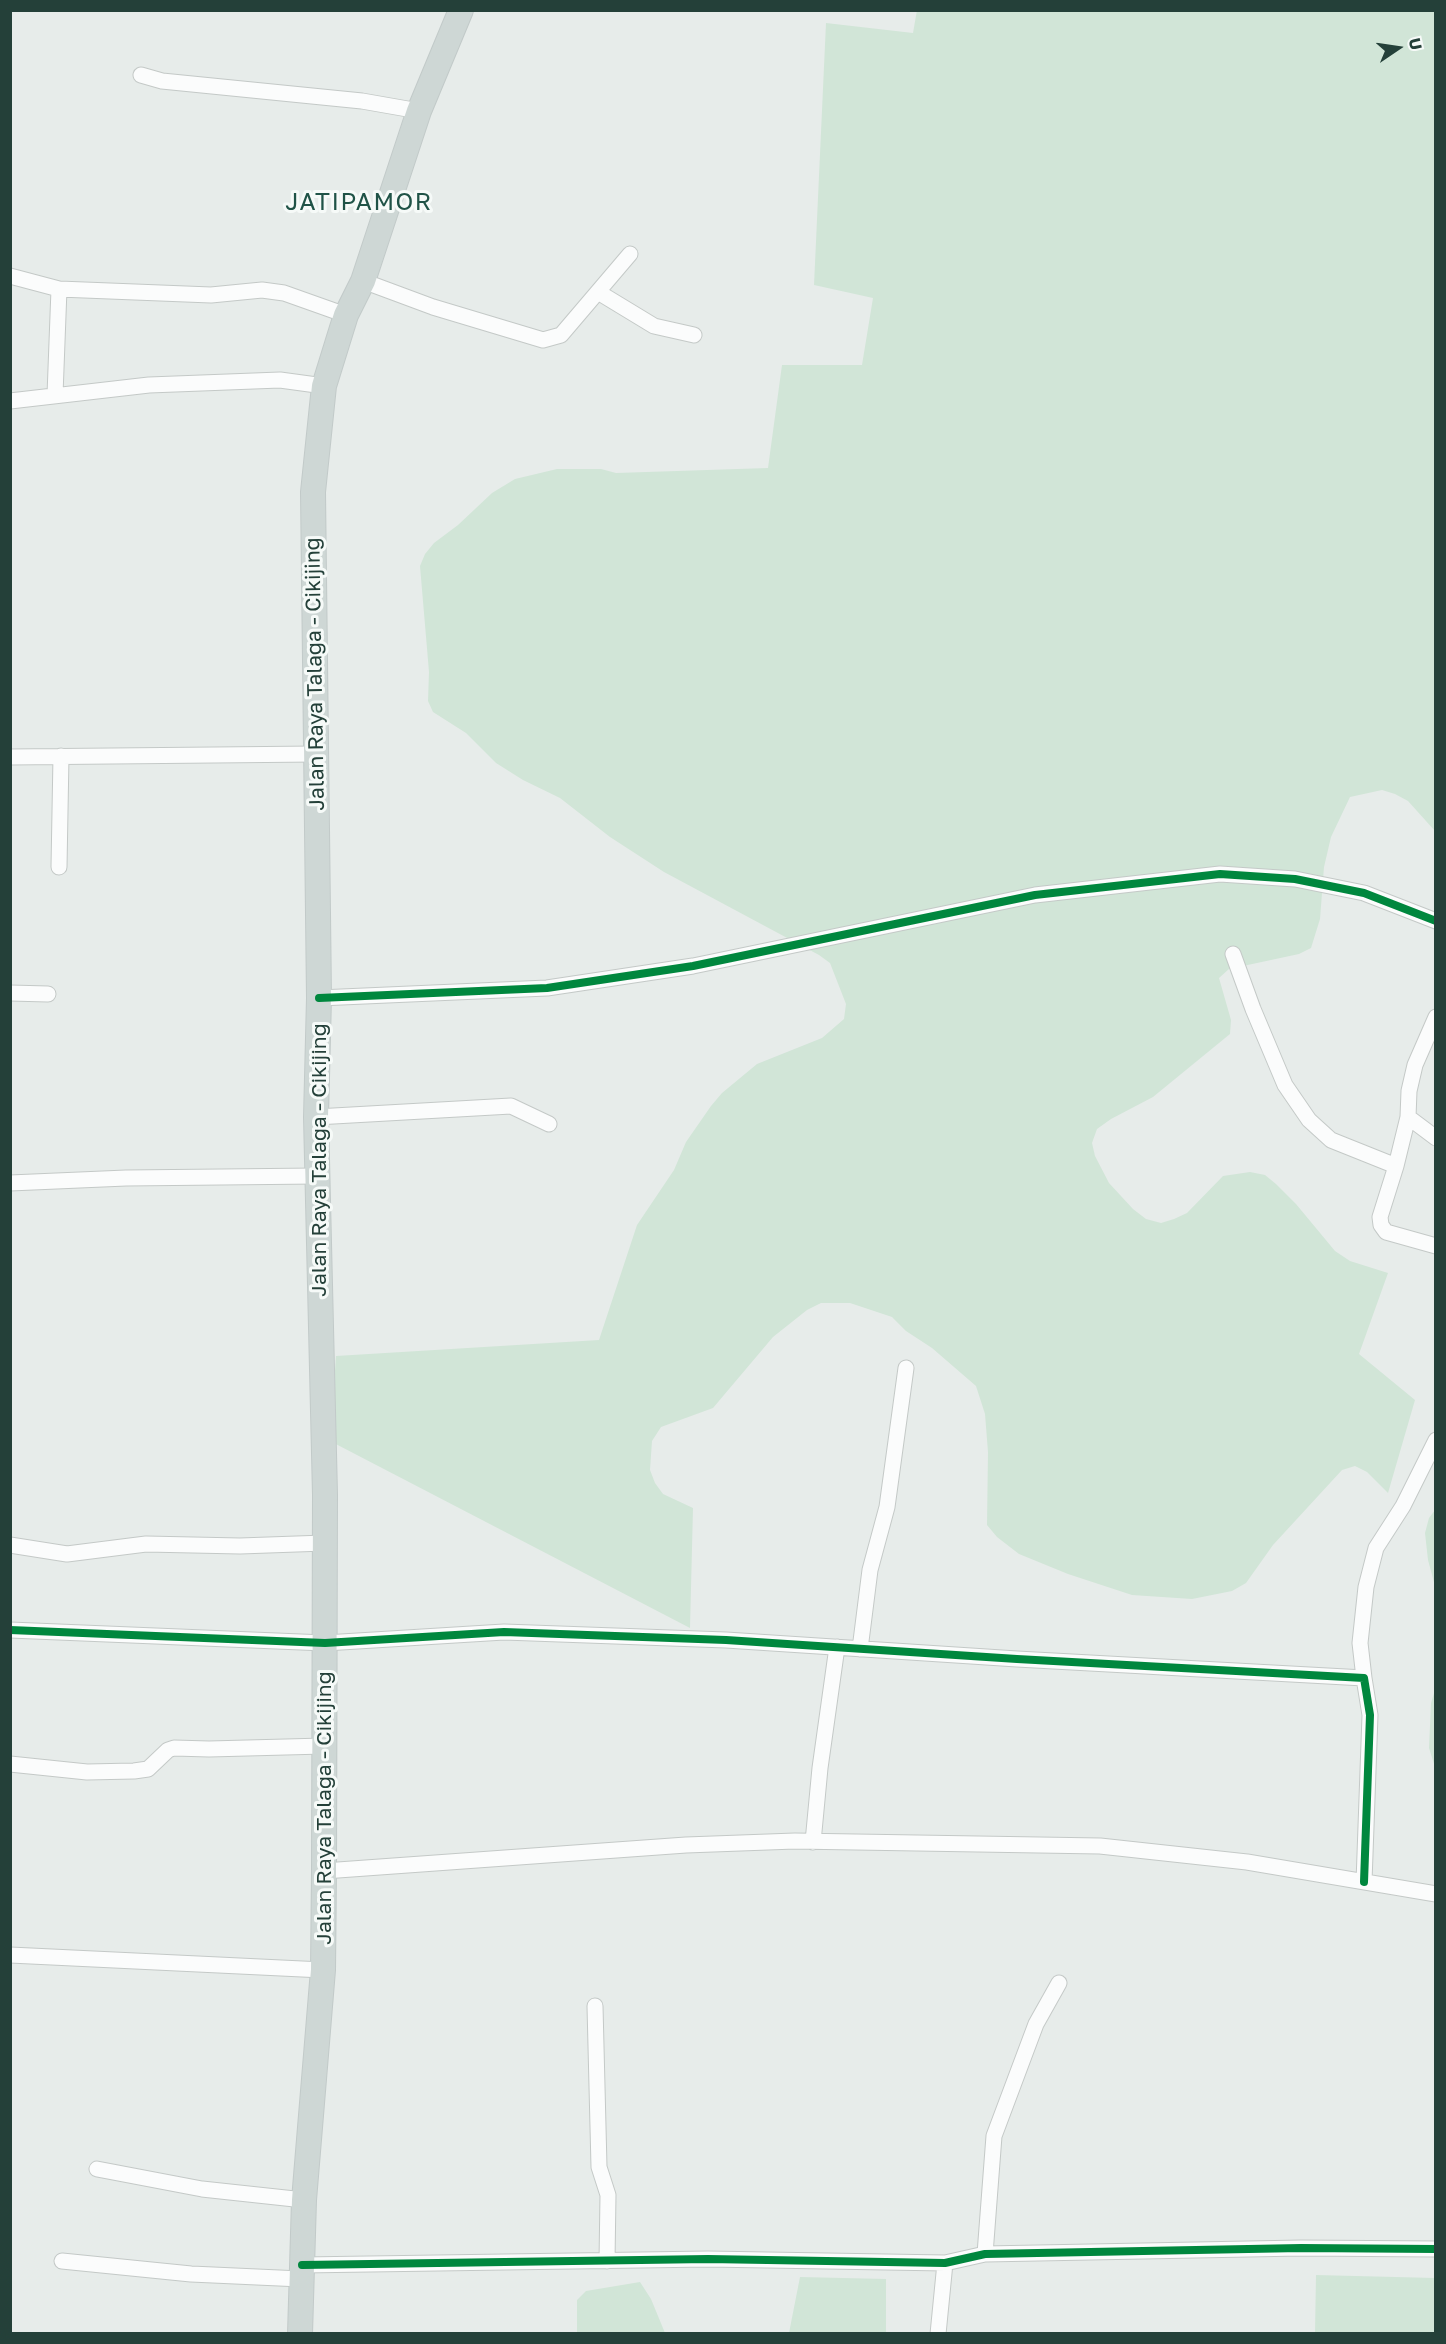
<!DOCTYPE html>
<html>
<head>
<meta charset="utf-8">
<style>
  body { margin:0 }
  #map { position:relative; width:1446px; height:2344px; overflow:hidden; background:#e7ecea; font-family:"Golos Text",sans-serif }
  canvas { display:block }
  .frame { position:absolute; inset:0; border:12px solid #244039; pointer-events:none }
  .north { position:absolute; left:1368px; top:18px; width:60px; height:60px; -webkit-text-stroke:4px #f6faf8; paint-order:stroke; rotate:77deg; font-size:16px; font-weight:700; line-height:24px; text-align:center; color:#244039 }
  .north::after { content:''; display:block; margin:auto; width:21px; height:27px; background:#244039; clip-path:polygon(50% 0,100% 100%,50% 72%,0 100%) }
</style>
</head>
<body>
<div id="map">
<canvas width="1446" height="2344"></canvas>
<div class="frame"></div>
<div class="north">U</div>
</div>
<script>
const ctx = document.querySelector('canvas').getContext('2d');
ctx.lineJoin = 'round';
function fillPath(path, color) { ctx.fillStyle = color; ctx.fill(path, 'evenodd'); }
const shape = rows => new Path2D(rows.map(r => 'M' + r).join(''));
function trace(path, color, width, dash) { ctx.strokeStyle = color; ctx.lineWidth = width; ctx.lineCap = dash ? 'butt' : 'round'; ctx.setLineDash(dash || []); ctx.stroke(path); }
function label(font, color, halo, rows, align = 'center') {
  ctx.font = font + ' "Golos Text",sans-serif'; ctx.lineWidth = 6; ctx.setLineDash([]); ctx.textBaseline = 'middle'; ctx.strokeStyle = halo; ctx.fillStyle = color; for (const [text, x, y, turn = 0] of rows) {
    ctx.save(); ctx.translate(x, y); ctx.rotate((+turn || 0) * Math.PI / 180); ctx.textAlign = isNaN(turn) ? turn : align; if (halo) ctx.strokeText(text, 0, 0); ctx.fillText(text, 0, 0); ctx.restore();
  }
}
fillPath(shape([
  [917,10,1435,11,1435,831,1408,801,1395,794,1382,790,1350,797,1331,837,1324,867,1320,919,1311,948,1299,954,1229,969,1219,978,1231,1020,1230,1034,1153,1097,1111,1119,1097,1129,1092,1143,1095,1156,1109,1183,1133,1209,1146,1219,1161,1223,1174,1219,1187,1213,1223,1176,1250,1172,1265,1175,1276,1184,1296,1204,1335,1251,1350,1261,1388,1273,1359,1354,1415,1400,1388,1493,1367,1472,1355,1466,1342,1470,1273,1545,1246,1583,1232,1591,1192,1599,1132,1595,1068,1574,1019,1554,997,1537,987,1525,988,1452,985,1414,976,1386,932,1348,906,1331,892,1317,850,1303,821,1303,807,1310,773,1337,713,1408,661,1427,652,1441,650,1470,655,1483,663,1494,693,1508,690,1628,330,1441,336,1356,599,1340,637,1225,674,1170,686,1142,711,1106,722,1093,757,1064,822,1038,844,1019,846,1004,830,963,819,955,664,872,610,837,560,798,523,780,496,763,466,733,433,712,428,701,429,672,420,566,425,554,434,543,458,525,492,493,515,479,557,469,601,469,616,473,768,468,782,365,862,365,873,298,814,285,826,23,913,33],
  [1435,1510,1435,1586,1428,1560,1425,1533,1429,1518],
  [1435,1690,1435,1767,1429,1748,1431,1703],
  [1316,2275,1435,2278,1435,2333,1315,2333],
  [800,2277,886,2279,886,2333,789,2333],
  [640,2282,651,2299,665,2333,577,2333,577,2300,586,2291]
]), '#d1e5d7');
const minor = shape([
  [141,75,162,81,362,101,419,111],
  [10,276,59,289,211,295,262,290,284,293,346,315],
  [363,281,433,307,543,340,561,335,630,254],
  [598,292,654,326,694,335],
  [55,395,59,289],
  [10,401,149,385,280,380,324,386],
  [10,757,316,754],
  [59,867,61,756],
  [1233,954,1253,1009,1285,1085,1309,1120,1331,1140,1396,1166,1380,1217,1381,1225,1386,1232,1436,1246],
  [10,993,48,994],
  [319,998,547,988,693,966,1035,895,1220,874,1295,879,1364,893,1436,921],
  [316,1117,511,1106,549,1124],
  [1408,1117,1436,1138],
  [1396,1166,1408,1117,1409,1091,1415,1065,1436,1017],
  [10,1183,126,1178,317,1176],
  [10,1545,67,1554,146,1544,240,1546,325,1543],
  [10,1630,325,1643,504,1632,726,1640,1017,1659,1364,1678,1370,1715,1364,1882],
  [860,1649,870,1570,887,1507,906,1368],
  [1364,1678,1360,1643,1366,1587,1376,1548,1403,1506,1436,1440],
  [10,1764,87,1772,134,1771,148,1769,168,1750,174,1748,209,1749,324,1746],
  [813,1842,820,1768,837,1647],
  [324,1871,686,1845,795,1841,1100,1846,1247,1862,1436,1894],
  [10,1955,323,1970],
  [595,2006,599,2167,608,2195,607,2261],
  [97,2169,202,2189,304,2200],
  [985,2254,994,2136,1036,2024,1059,1983],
  [62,2261,191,2274,301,2279],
  [302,2265,708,2259,945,2263,985,2254,1301,2248,1436,2249],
  [938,2334,945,2263]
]);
const primary = shape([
  [300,2334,304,2200,323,1970,324,1871,325,1495,316,1117,319,998,313,492,324,386,337,344,346,315,363,281,419,111,461,10]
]);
trace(minor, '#c4c9c7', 17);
trace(primary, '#c2cac9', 26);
trace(minor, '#fbfcfc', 15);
trace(primary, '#ced7d5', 24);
trace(shape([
  [319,998,547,988,693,966,1035,895,1220,874,1295,879,1364,893,1436,921],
  [10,1630,325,1643,504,1632,726,1640,1017,1659,1364,1678,1370,1715,1364,1882],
  [302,2265,708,2259,945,2263,985,2254,1301,2248,1436,2249]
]), '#00873e', 8);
label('21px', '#244039', '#f6faf8', [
  ["Jalan Raya Talaga - Cikijing",315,674,-91],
  ["Jalan Raya Talaga - Cikijing",319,1160,-90],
  ["Jalan Raya Talaga - Cikijing",324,1808,-90]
]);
ctx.letterSpacing = '1.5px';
label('24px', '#205347', '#f6faf8', [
  ["JATIPAMOR",359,202]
]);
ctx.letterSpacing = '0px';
</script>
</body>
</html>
